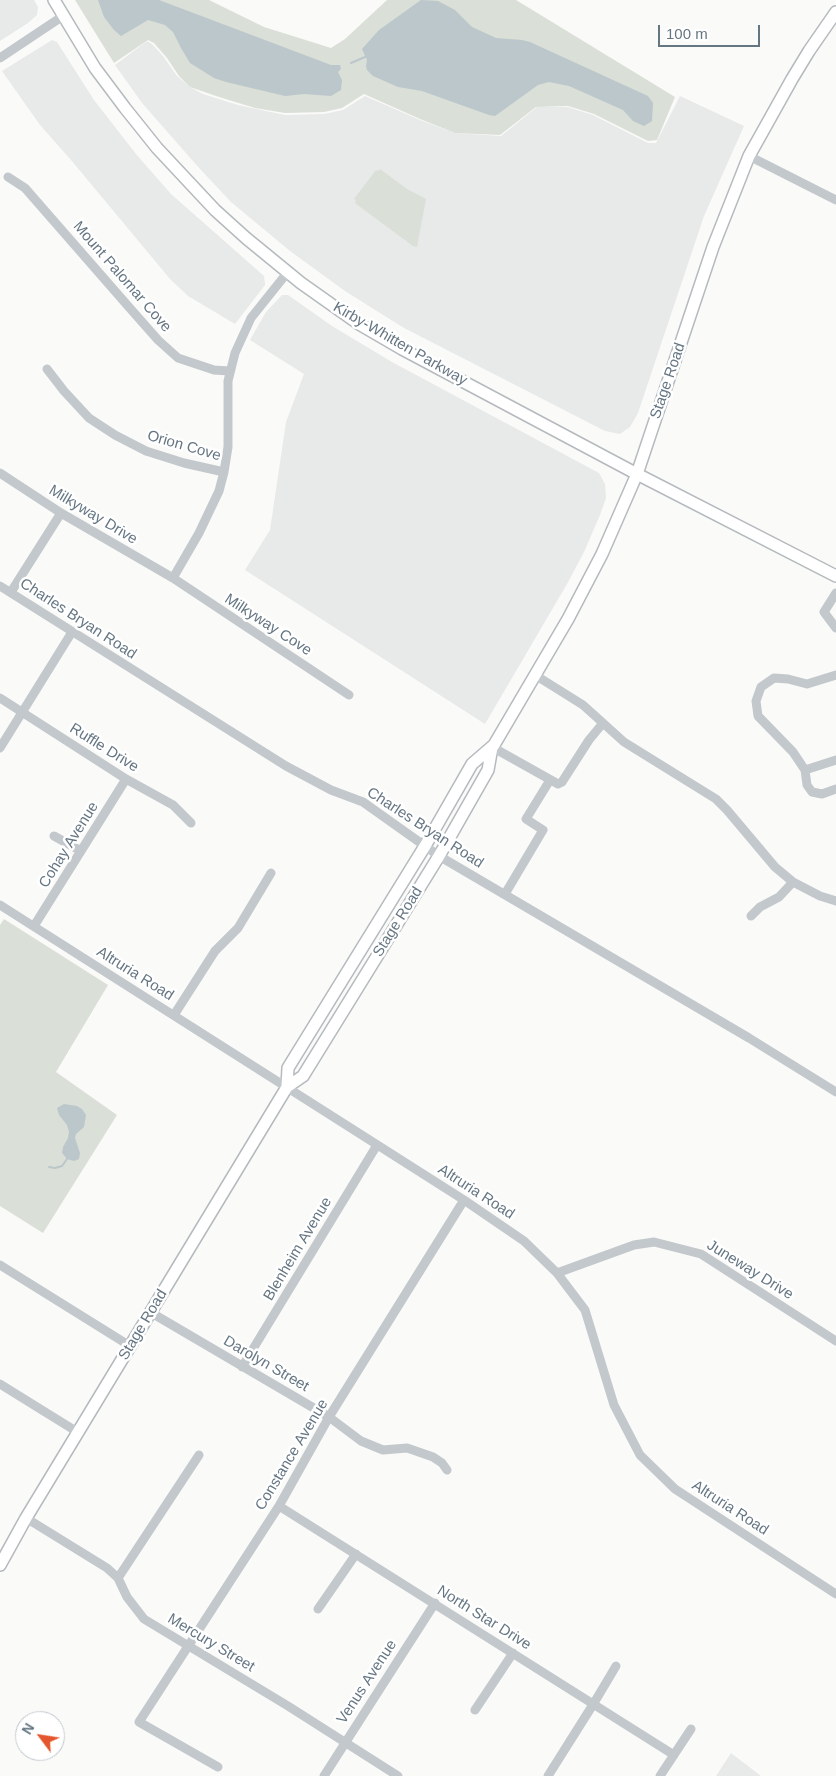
<!DOCTYPE html>
<html>
<head>
<meta charset="utf-8">
<style>
  body { margin:0 }
  #map { position:relative; width:836px; height:1776px; overflow:hidden; background:#fafaf8; font-family:Helvetica,sans-serif }
  canvas { display:block }
  .north { position:absolute; left:15px; top:1711px; width:50px; height:50px; box-sizing:border-box; background:#fff; border:1px solid #c1c8cd; border-radius:50%; rotate:301deg; font-size:14px; font-weight:700; line-height:20px; text-align:center; color:#657683 }
  .north::after { content:''; display:block; margin:auto; width:18px; height:22px; background:#e4572e; clip-path:polygon(50% 0,100% 100%,50% 72%,0 100%) }
  .scale { position:absolute; left:658px; top:25px; width:102px; height:22px; box-sizing:border-box; border:2px solid #657683; border-top:0; padding-left:6px; font-size:15px; line-height:18px; white-space:nowrap; color:#657683; -webkit-text-stroke:4px #fff; paint-order:stroke }
</style>
</head>
<body>
<div id="map">
<canvas width="836" height="1776"></canvas>
<div class="north">N</div>
<div class="scale">100 m</div>
</div>
<script>
const ctx = document.querySelector('canvas').getContext('2d');
ctx.lineJoin = 'round';
function fillPath(path, color) { ctx.fillStyle = color; ctx.fill(path, 'evenodd'); }
const shape = rows => new Path2D(rows.map(r => 'M' + r).join(''));
function trace(path, color, width, dash) { ctx.strokeStyle = color; ctx.lineWidth = width; ctx.lineCap = dash ? 'butt' : 'round'; ctx.setLineDash(dash || []); ctx.stroke(path); }
function label(font, color, halo, rows, align = 'center') {
  ctx.font = font + ' Helvetica,sans-serif'; ctx.lineWidth = 5; ctx.setLineDash([]); ctx.textBaseline = 'middle'; ctx.strokeStyle = halo; ctx.fillStyle = color; for (const [text, x, y, turn = 0] of rows) {
    ctx.save(); ctx.translate(x, y); ctx.rotate((+turn || 0) * Math.PI / 180); ctx.textAlign = isNaN(turn) ? turn : align; if (halo) ctx.strokeText(text, 0, 0); ctx.fillText(text, 0, 0); ctx.restore();
  }
}
fillPath(shape([
  [0,0,34,0,38,7,37,15,28,23,0,41],
  [52,40,57,42,94,100,136,154,171,194,264,276,265,285,235,324,188,296,170,279,71,160,40,125,2,71],
  [147,41,152,44,163,56,177,76,190,87,203,94,238,105,285,115,324,114,343,110,365,96,420,120,455,133,501,136,537,107,568,107,593,115,648,143,656,143,680,96,744,126,704,216,638,413,630,427,620,434,605,431,404,328,345,291,290,251,231,202,200,169,142,103,115,65],
  [282,295,288,295,332,326,392,362,599,473,605,484,606,498,600,515,584,552,567,584,485,724,245,570,270,530,286,422,304,374,250,340,266,312],
  [731,1753,761,1776,716,1776]
]), '#e8e9e9');
fillPath(shape([
  [75,0,209,0,264,27,331,48,345,39,387,0,516,0,675,97,657,140,648,141,594,114,568,106,536,107,500,135,455,133,420,119,364,94,342,108,324,112,285,113,255,108,219,97,190,87,179,76,167,58,154,43,148,40,114,63],
  [380,169,407,189,426,199,417,247,413,246,355,203,356,200,354,199,376,170,378,171],
  [4,919,108,985,56,1072,117,1115,43,1233,0,1206,0,925]
]), '#dadfd7');
fillPath(shape([
  [98,0,159,0,331,65,340,65,341,69,338,72,342,80,341,90,331,96,304,94,285,96,226,82,214,78,190,63,181,48,173,32,165,25,148,20,121,36,114,30,104,17],
  [421,0,438,1,455,10,472,27,496,38,522,40,530,42,648,96,653,103,652,121,644,126,633,121,623,110,569,86,549,82,538,85,495,116,489,115,422,91,398,87,373,76,367,70,366,66,367,60,362,49,379,30],
  [64,1104,77,1106,82,1109,86,1115,84,1127,76,1134,75,1138,80,1153,79,1159,74,1161,67,1159,62,1153,63,1147,68,1138,69,1132,67,1125,59,1115,57,1108]
]), '#bbc7cb');
trace(shape([
  [351,63,365,57],
  [49,1167,55,1168,62,1166,67,1159]
]), '#bbc7cb', 2);
const major = shape([
  [54,0,95,68,125,108,157,148,215,210,246,238,301,283,359,324,402,349,637,474,836,576],
  [287,1087,288,1068,425,846,472,764,494,745,568,619,602,554,637,474,713,247,749,156,792,79,809,51,836,12],
  [0,1565,26,1518,287,1087,303,1076,439,856,488,770,492,747]
]);
trace(major, '#b5babe', 14);
trace(shape([
  [0,58,63,16],
  [749,156,836,200],
  [8,177,25,188,128,306,158,340,178,358,214,370,229,371],
  [47,369,64,391,89,418,115,435,146,451,184,463,224,472],
  [0,473,61,513,173,578,349,695],
  [173,578,199,533,219,491,224,472,228,447,228,381,235,353,251,318,287,273],
  [0,586,286,766,331,790,363,802,439,856,749,1038,836,1092],
  [11,592,61,513],
  [836,593,824,612,836,628],
  [535,675,583,705,624,742,716,799,727,810,775,867,793,882,820,896,836,901],
  [836,675,807,684,788,679,774,678,761,687,756,701,758,716,793,752,805,770,807,785,812,792,822,794,836,789],
  [0,698,126,779,173,805,191,823],
  [492,747,558,784,562,782,589,740,603,723],
  [0,748,72,632],
  [805,770,836,760],
  [54,836,81,851],
  [505,894,543,830,526,819,550,780],
  [0,905,464,1200,524,1241,557,1273,585,1310,614,1405,640,1455,675,1489,836,1594],
  [751,916,760,907,779,897,793,882],
  [34,926,126,779],
  [174,1015,215,951,238,928,271,873],
  [0,1265,130,1346],
  [557,1273,634,1245,654,1242,701,1254,836,1341],
  [150,1312,329,1417,361,1441,383,1450,407,1448,413,1450,433,1457,442,1463,447,1470],
  [242,1367,377,1145],
  [0,1384,79,1433],
  [279,1506,674,1755],
  [26,1518,107,1568,118,1578,127,1597,144,1619,288,1706,398,1776],
  [118,1578,199,1455],
  [318,1609,356,1554],
  [475,1710,513,1653],
  [218,1767,139,1722,279,1506,329,1417,464,1200],
  [324,1776,435,1603],
  [548,1776,594,1703,616,1666],
  [660,1776,691,1729]
]), '#c3c8cc', 9);
trace(major, '#fff', 11);
label('15px', '#657683', '#fff', [
  ["Mount Palomar Cove",122,277,49],
  ["Kirby-Whitten Parkway",400,344,30],
  ["Stage Road",668,381,-71],
  ["Orion Cove",184,446,16],
  ["Milkyway Drive",93,515,31],
  ["Charles Bryan Road",78,619,33],
  ["Milkyway Cove",268,625,33],
  ["Ruffle Drive",104,748,32],
  ["Charles Bryan Road",425,828,33],
  ["Cohay Avenue",69,845,-58],
  ["Stage Road",398,922,-58],
  ["Altruria Road",135,974,32],
  ["Altruria Road",476,1192,33],
  ["Blenheim Avenue",298,1249,-59],
  ["Juneway Drive",750,1270,32],
  ["Stage Road",143,1325,-59],
  ["Darolyn Street",266,1364,30],
  ["Constance Avenue",292,1455,-59],
  ["Altruria Road",730,1508,33],
  ["North Star Drive",484,1618,32],
  ["Mercury Street",211,1643,31],
  ["Venus Avenue",367,1682,-57]
]);
</script>
</body>
</html>
